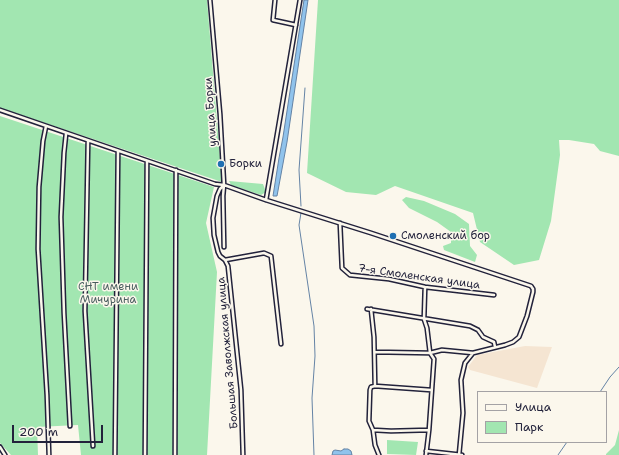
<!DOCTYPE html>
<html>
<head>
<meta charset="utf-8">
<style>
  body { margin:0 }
  #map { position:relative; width:619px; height:455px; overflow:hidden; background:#fbf7ec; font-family:"Shantell Sans",sans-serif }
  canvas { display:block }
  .legend { position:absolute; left:477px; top:391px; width:130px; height:52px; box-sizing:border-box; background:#fbf7ec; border:1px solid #a4a2a5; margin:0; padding:5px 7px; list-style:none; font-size:12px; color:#22223b }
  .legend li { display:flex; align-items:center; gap:8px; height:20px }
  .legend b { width:20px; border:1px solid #a4a2a5 }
  .scale { position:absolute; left:12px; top:425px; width:91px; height:18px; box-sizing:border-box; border:2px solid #22223b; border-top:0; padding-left:5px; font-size:12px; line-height:14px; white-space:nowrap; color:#22223b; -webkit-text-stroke:3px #fbf7ec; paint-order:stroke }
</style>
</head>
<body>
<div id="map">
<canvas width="619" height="455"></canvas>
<ul class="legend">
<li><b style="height:5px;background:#fbf7ec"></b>Улица</li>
<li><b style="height:11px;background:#a2e6b1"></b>Парк</li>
</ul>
<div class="scale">200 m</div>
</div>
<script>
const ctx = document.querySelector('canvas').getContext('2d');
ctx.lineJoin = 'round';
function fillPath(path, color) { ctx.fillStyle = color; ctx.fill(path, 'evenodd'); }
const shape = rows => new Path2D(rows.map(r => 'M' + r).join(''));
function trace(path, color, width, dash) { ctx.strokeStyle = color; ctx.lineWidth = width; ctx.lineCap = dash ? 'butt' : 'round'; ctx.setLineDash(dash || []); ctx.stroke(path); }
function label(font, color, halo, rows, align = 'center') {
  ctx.font = font + ' "Shantell Sans",sans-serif'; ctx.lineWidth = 3; ctx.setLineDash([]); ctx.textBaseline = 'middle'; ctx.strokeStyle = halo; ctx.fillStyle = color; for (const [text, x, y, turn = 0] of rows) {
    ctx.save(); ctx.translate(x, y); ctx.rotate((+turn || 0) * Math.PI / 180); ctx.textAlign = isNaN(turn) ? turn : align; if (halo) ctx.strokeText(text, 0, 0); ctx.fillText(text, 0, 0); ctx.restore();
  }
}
fillPath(shape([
  [525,346,552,347,537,388,470,370,468,367,477,355]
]), '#f5e5d2');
fillPath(shape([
  [0,0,207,0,222,182,0,108],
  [318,0,619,0,619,156,600,151,594,144,569,140,559,140,560,155,551,221,539,260,514,265,480,242,473,213,395,186,376,195,346,192,307,173],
  [0,116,214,187,206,223,217,272,207,455,81,455,78,425,37,427,38,455,11,455,0,443],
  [229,181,263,184,266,192,261,195,231,185],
  [406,197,424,201,455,214,469,224,470,246,477,255,475,262,444,250,443,246,451,243,451,232,437,222,409,208,402,200],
  [619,430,619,455,606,455,606,454,615,445],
  [387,440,418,442,416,455,387,454]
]), '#a2e6b1');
const water = shape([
  [304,0,308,0,287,142,277,196,273,196,279,158,283,137,304,0],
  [344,449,348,449,351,451,352,455,332,455,333,451,335,450,341,451,344,449]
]);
fillPath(water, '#90c3ec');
trace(water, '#6483a5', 1);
trace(shape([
  [301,206,299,170,305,88],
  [301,213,299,225,314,326,315,356,312,398,314,455],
  [600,392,610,377,619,367],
  [558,455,567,442]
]), '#6483a5', 1);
const street = shape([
  [210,0,220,114,224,185,223,196,224,247],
  [275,0,273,20,296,25],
  [0,110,215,184,224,185,266,200,371,233,531,286,533,289,533,292,527,316,519,337,513,342,505,345,473,353,465,363,461,380,463,413,459,455],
  [46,126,43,141,39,187,38,249,47,395,49,455],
  [66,134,64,153,61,217,64,313,70,426],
  [88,141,85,311,93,446],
  [224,185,220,189,217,196,213,218,214,235,218,252,220,256,225,260,228,266,241,390,243,455],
  [266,200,300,0],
  [340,223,342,268,350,275,389,279,425,287,494,295],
  [225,260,264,253,271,256,281,344],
  [425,287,424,319,427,328,430,353,434,359,429,430,426,455],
  [367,309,470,326,478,330,483,337,494,342,495,347],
  [371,309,374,337,375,386,371,387,370,390,369,421,373,430,375,445,379,455],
  [375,352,430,353,442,350,473,353],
  [375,386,431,390],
  [373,430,391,431,429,430],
  [0,447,5,455],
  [426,451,462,455],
  [115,455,118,151],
  [145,455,147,161],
  [175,455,176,170]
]);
trace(street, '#22223b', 5.5);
trace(street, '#fbf7ec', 2.5);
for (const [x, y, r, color] of [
  [221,164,4,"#1f6fb2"],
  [393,236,4,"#1f6fb2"]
]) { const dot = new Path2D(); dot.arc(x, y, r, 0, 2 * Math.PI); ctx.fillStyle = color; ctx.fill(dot); trace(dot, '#fbf7ec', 1.5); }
label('11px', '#22223b', '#fbf7ec', [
  ["улица Борки",211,112,-94],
  ["7-я Смоленская улица",419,277,8],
  ["Большая Заволжская улица",228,353,-95]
]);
label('11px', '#22223b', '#fbf7ec', [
  ["Борки",229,164],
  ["Смоленский бор",401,236]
], 'left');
label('11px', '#485d5e', '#fbf7ec', [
  ["СНТ имени",108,287],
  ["Мичурина",108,300]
]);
</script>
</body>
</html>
